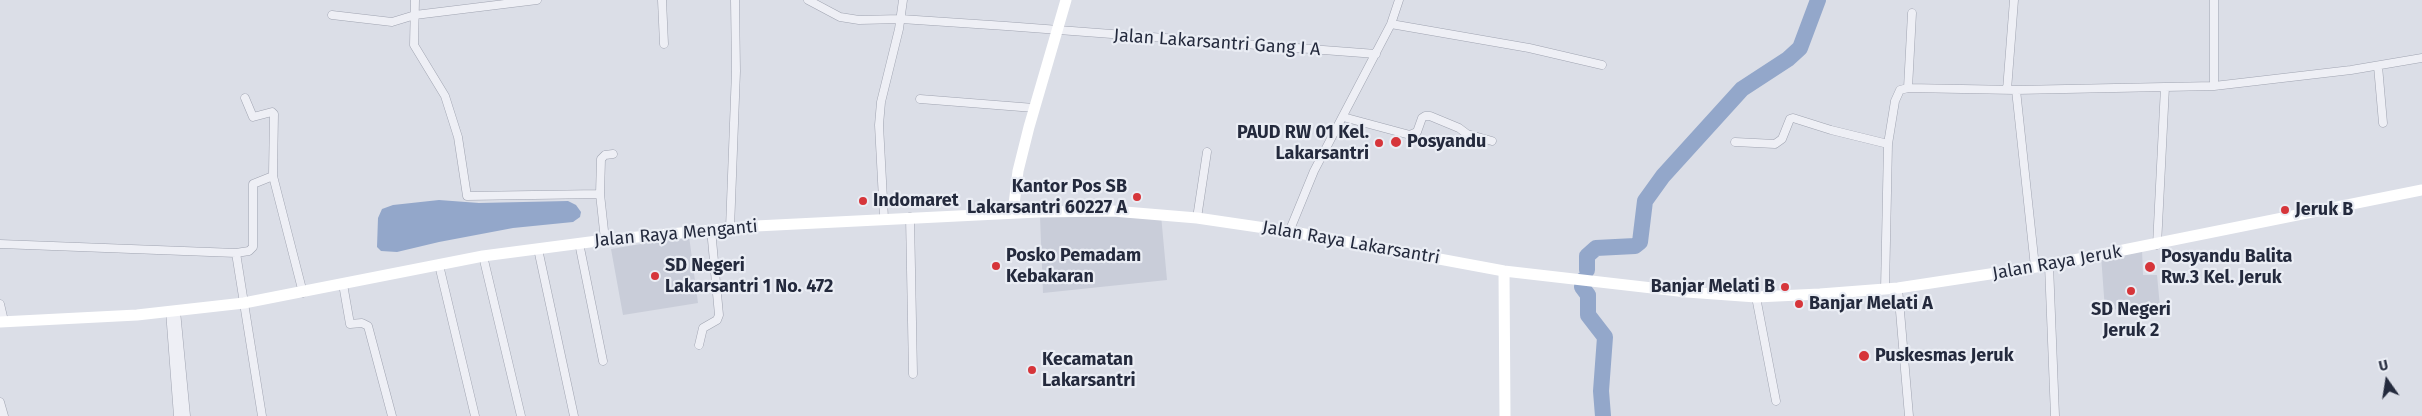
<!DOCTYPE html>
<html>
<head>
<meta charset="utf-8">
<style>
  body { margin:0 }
  #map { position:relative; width:2422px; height:416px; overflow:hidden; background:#dbdee7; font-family:"Fira Sans",sans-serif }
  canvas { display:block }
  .north { position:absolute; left:2362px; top:356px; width:50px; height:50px; -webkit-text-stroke:4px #eaedf4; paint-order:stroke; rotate:347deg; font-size:14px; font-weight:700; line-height:20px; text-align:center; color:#242a3d }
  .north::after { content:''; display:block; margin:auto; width:18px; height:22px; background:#242a3d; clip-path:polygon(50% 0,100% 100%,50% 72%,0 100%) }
</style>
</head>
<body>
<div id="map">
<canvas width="2422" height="416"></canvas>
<div class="north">U</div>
</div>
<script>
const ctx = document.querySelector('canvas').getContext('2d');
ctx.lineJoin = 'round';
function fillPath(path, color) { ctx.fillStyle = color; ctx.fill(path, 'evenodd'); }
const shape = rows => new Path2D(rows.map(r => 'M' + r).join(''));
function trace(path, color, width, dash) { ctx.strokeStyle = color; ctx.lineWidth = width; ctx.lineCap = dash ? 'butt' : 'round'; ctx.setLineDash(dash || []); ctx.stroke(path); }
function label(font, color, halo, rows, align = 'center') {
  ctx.font = font + ' "Fira Sans",sans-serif'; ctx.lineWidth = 4.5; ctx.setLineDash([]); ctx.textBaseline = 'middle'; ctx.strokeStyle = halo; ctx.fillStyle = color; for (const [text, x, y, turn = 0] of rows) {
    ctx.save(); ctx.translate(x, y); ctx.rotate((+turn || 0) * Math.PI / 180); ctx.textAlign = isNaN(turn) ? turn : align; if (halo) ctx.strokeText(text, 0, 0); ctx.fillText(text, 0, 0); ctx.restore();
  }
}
fillPath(shape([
  [1161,215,1167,280,1043,293,1040,216],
  [689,236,698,303,623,315,611,249],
  [2142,249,2143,275,2157,275,2160,307,2105,310,2101,255]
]), '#c9cdd9');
fillPath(shape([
  [439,200,479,203,568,201,576,205,581,212,580,217,573,222,513,228,439,242,397,252,381,251,377,247,378,218,382,209,393,205]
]), '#93a7ca');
trace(shape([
  [1587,270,1587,256,1596,248,1635,246,1640,242,1645,201,1663,176,1742,89,1788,59,1800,48,1818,0],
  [1583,280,1582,287,1588,295,1588,315,1605,337,1601,391,1603,416]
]), '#93a7ca', 16);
const street = shape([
  [415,0,414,45,445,96,458,137,467,196,600,194],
  [662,0,664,44],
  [808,0,840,17,859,20,901,19,1006,26,1376,54],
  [2214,0,2214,86],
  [332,15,392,22,415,15,537,0],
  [1391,24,1529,48,1602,65],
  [2378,66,2383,123],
  [1908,88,1912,13],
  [2007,90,2014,0],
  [2016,90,2035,267],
  [920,99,1034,108],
  [1343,117,1410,135,1417,132,1422,118,1425,116,1430,116,1459,128,1467,134,1492,141],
  [1735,142,1775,144,1782,139,1790,119,1793,118,1831,130,1888,144],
  [273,176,303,293],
  [910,217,913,374],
  [884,218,879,125,881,102,899,29,903,0],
  [1197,218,1207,152],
  [730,228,736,71,735,0],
  [1289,232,1314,171,1391,24,1399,0],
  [605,240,600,194,601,159,605,155,613,154],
  [579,243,603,361],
  [0,244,236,253,262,416],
  [2157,245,2165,87],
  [538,249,574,416],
  [236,253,249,251,253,247,253,184,273,176,273,174,274,114,272,112,253,117,245,98],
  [483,256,521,416],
  [439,265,475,416],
  [2049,265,2055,416],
  [343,284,350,324,362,323,368,326,392,416],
  [1898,288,1909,416],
  [1885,289,1888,144,1895,101,1900,90,1908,88,2016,90,2214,86,2351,70,2422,58],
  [1756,297,1776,401],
  [0,304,4,321],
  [170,311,178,416],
  [176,311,186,416],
  [699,345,703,328,717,320,719,315,711,229],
  [0,402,4,416]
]);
trace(street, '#a0a4b1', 9);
trace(street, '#eeeff5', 8);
trace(shape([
  [1013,213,1018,171,1029,127,1066,0],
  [1504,271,1505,416],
  [0,322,137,315,244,303,483,256,605,240,756,226,1038,212,1113,211,1197,218,1299,233,1504,271,1687,292,1756,297,1820,294,1898,288,2049,265,2422,190]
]), '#fff', 11);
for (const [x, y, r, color] of [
  [1396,142,6,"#d6353a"],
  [1379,143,5,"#d6353a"],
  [1137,197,5,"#d6353a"],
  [863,201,5,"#d6353a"],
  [2285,210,5,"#d6353a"],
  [996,266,5,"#d6353a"],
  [2150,267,6,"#d6353a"],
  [655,276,5,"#d6353a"],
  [1785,287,5,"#d6353a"],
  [2131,291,5,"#d6353a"],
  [1799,304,5,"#d6353a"],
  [1864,356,6,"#d6353a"],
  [1032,370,5,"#d6353a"]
]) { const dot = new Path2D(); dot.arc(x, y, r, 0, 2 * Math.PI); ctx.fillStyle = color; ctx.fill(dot); trace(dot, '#eaedf4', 2); }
label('18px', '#242a3d', '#eaedf4', [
  ["Jalan Lakarsantri Gang I A",1217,43,4],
  ["Jalan Raya Menganti",676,234,-5],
  ["Jalan Raya Lakarsantri",1351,243,10],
  ["Jalan Raya Jeruk",2057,263,-10]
]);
label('bold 18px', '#242a3d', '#eaedf4', [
  ["PAUD RW 01 Kel.",1369,133,"right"],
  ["Lakarsantri",1369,154,"right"],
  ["Posyandu",1407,142],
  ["Kantor Pos SB",1127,187,"right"],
  ["Lakarsantri 60227 A",1127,208,"right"],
  ["Indomaret",873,201],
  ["Jeruk B",2295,210],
  ["Posko Pemadam",1006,256],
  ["Kebakaran",1006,277],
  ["Posyandu Balita",2161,257],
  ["Rw.3 Kel. Jeruk",2161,278],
  ["SD Negeri",665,266],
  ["Lakarsantri 1 No. 472",665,287],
  ["Banjar Melati B",1775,287,"right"],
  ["Banjar Melati A",1809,304],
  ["SD Negeri",2131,310,"center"],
  ["Jeruk 2",2131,331,"center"],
  ["Puskesmas Jeruk",1875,356],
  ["Kecamatan",1042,360],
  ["Lakarsantri",1042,381]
], 'left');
</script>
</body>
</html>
